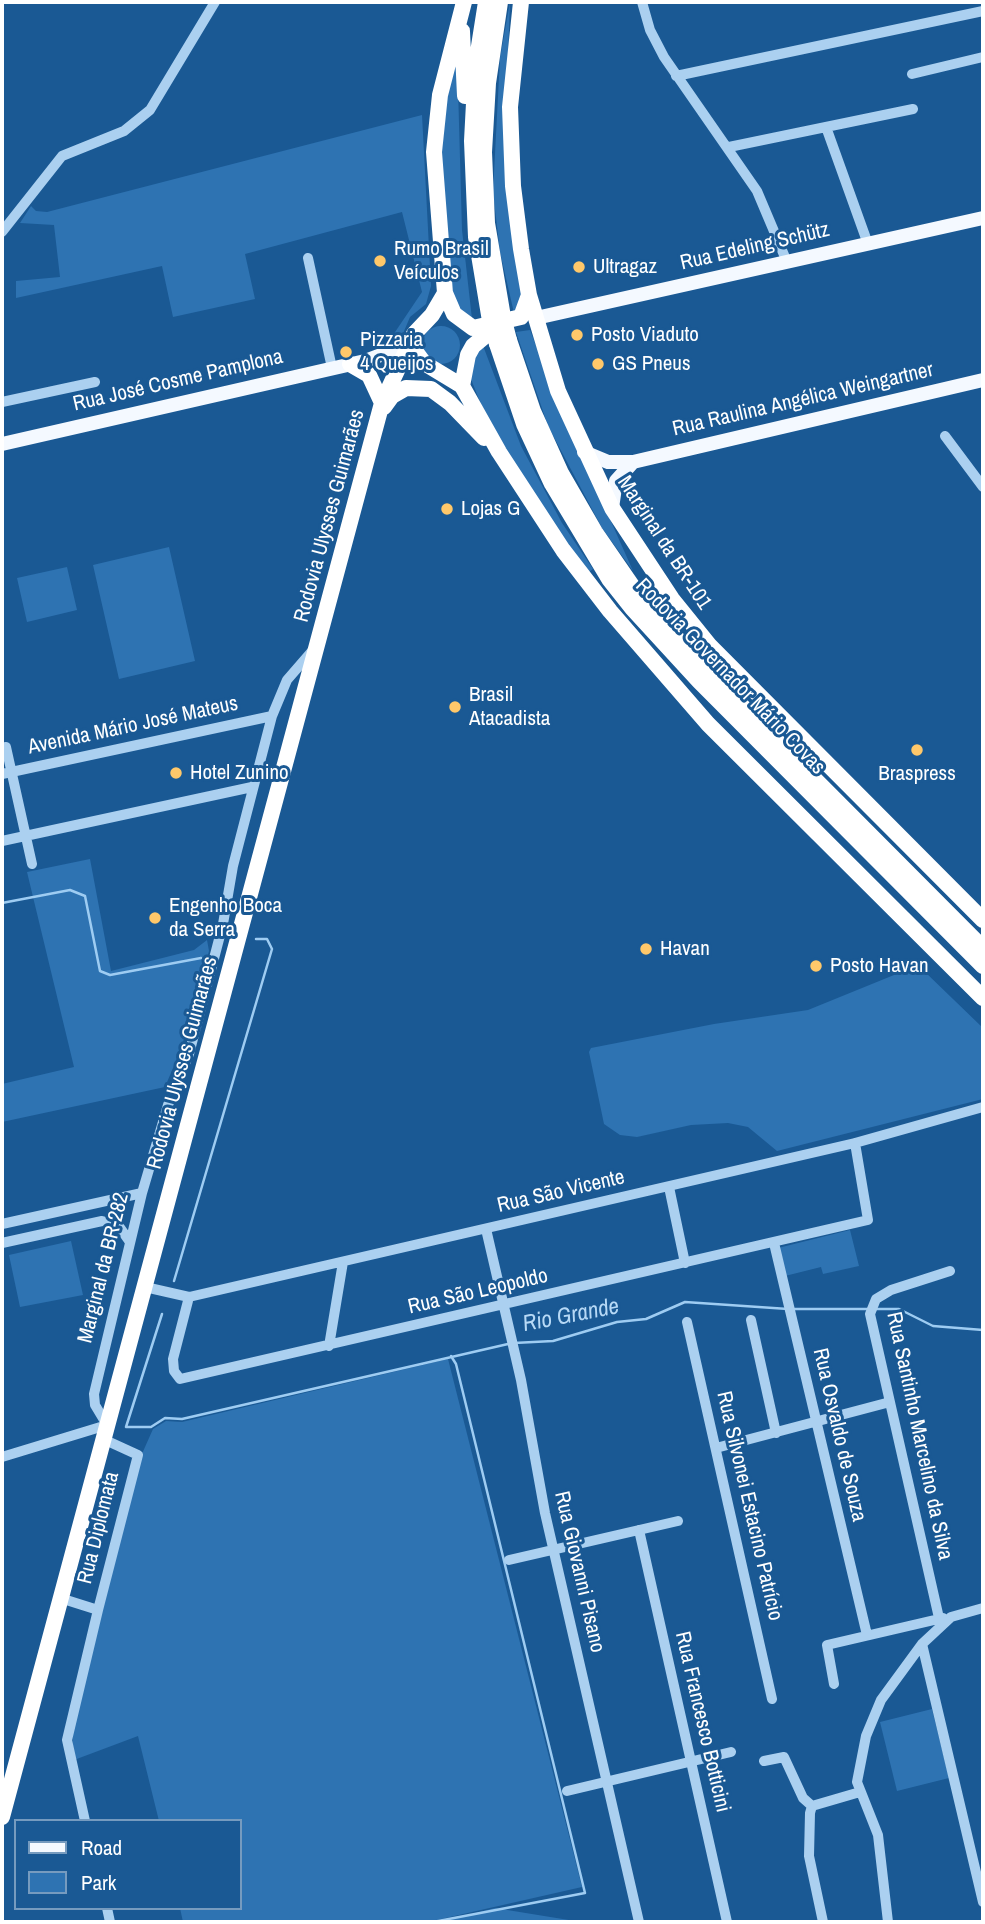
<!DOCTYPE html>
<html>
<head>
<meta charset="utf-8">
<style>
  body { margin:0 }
  #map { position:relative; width:985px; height:1924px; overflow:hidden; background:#1a5994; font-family:"Archivo Narrow",sans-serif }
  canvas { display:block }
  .frame { position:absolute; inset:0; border:4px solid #fff; pointer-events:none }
  .legend { position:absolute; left:14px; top:1819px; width:228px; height:91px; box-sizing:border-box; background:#1a5994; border:2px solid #769bbf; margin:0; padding:9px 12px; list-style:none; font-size:21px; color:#fff }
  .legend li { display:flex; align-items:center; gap:14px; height:35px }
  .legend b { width:35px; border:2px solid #769bbf }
</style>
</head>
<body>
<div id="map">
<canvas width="985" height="1924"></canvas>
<div class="frame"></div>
<ul class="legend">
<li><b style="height:9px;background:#f4f9ff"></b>Road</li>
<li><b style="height:19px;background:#2e73b2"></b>Park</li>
</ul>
</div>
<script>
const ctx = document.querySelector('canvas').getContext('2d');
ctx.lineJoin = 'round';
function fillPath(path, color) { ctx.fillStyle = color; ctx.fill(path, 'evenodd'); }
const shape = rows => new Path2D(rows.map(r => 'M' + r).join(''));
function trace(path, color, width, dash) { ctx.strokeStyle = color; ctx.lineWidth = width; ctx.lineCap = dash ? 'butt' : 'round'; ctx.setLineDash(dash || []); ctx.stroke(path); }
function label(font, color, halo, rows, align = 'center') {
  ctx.font = font + ' "Archivo Narrow",sans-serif'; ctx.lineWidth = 6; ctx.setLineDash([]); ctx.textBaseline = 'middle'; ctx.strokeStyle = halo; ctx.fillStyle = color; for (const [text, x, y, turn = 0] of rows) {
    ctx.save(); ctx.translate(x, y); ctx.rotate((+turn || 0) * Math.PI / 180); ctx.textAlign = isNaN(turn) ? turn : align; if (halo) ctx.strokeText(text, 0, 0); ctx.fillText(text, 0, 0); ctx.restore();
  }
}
fillPath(shape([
  [510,2,505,139,524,305,514,313,500,252,493,192,500,58],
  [457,52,462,230,472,319,454,304,440,168,447,99],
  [422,115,431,286,426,304,410,317,402,336,394,342,387,344,422,292,402,212,245,254,255,299,173,317,162,266,16,298,16,281,60,277,54,225,20,223,31,206,36,211,47,212],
  '422 345a19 19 0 1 1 38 0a19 19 0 1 1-38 0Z',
  [530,330,558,402,633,571,602,528,548,426,516,332],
  [482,343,521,446,562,523,593,569,589,572,561,535,488,422,467,369],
  [169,547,195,661,119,679,93,565],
  [67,567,77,610,27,622,17,578],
  [90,859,111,971,194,950,207,940,209,951,181,1049,165,1087,2,1122,2,1084,74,1067,27,872],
  [924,971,983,1028,983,1099,777,1151,748,1127,728,1123,691,1125,637,1137,620,1135,604,1124,589,1052,591,1048,714,1024,808,1010,894,975],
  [850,1230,859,1266,823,1274,821,1267,785,1276,778,1248],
  [71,1241,83,1295,20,1307,9,1255],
  [448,1359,582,1887,428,1922,183,1922,180,1908,240,1908,240,1821,159,1821,138,1736,74,1760,72,1731,141,1456,153,1429,166,1421,182,1422],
  [932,1709,949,1778,897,1791,880,1722],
  [495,1908,581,1922,441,1922]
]), '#2e73b2');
trace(shape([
  [2,903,70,890,85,896,100,971,110,975,201,958],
  [174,1281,272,949,267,939,256,939],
  [794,1309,868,1309],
  [875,1309,899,1309,933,1326,983,1330],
  [162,1314,126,1427,151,1427,165,1418,182,1419,508,1344],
  [514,1343,553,1341,617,1322,646,1319,685,1302,788,1309],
  [433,1922,585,1893,456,1364,451,1356]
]), '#9eccf2', 2.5);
trace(shape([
  [642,2,650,30,664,57,757,191,787,262],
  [912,74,983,57],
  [676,76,983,11],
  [826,127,868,244],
  [729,147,913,109],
  [2,232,62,156,124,131,150,110,215,2],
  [308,258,332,368],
  [2,402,95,382],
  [945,436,983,487],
  [6,747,32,864],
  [2,774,272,716],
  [2,841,252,787],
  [669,1187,685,1263],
  [2,1224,142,1193],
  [486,1229,521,1380,545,1513,639,1922],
  [2,1243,102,1221,118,1225,130,1242],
  [774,1243,867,1635],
  [145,1287,189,1297,855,1143,983,1107],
  [189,1297,173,1359,174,1371,180,1379,868,1220,855,1143],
  [751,1320,776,1433],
  [687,1322,772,1699],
  [329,1346,343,1262],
  [716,1448,890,1402],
  [2,1457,107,1425,95,1405,94,1394,142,1193,168,1105,189,1054,223,924,233,866,272,716,287,680,313,650],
  [639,1530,727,1922],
  [509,1560,678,1521],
  [60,1598,98,1610,67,1740,85,1821],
  [98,1610,138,1455,103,1439],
  [939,1618,870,1314,876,1299,891,1290,950,1271],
  [922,1644,983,1902],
  [834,1684,827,1645,943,1618],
  [764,1761,784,1757,803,1798,812,1806],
  [567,1791,731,1752],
  [107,1908,110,1922],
  [823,1922,809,1856,810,1813,812,1806,860,1792],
  [888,1922,878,1835,857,1782,866,1736,881,1700,922,1644,951,1617,983,1608]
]), '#abd0f0', 10);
trace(shape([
  [536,318,983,218],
  [2,444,365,361,410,344],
  [584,452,608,462,633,462,983,380],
  [612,508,616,481,633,462]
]), '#f4f9ff', 14);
trace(shape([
  [464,2,440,95,434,152,445,293,454,314,473,328,521,317,529,295],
  [486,2,476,65,472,141,476,237,490,321],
  [500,2,488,83,484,152,487,223,503,317],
  [521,2,510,107,513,186,521,249,529,295,558,391,612,508,672,599,710,646,983,920],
  [462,31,465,96],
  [509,340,533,411,561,473,595,532,635,590,694,658,983,948],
  [410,344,424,363,462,386,499,452,563,550,610,611,708,724,983,998],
  [497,344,524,424,552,484,609,579,632,608,699,681,983,966],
  [350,364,369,375,382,403],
  [462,386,468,355,473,346,485,336],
  [384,407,392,396,406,388,431,389,450,403,484,438],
  [2,1817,382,403,414,334,432,315,445,293]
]), '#fff', 16);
trace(shape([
  [503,317,509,340],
  [490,321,497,344]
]), '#fff', 16);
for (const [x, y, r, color] of [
  [380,261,7,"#ffc86a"],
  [579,267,7,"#ffc86a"],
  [577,335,7,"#ffc86a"],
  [346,352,7,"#ffc86a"],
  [598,364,7,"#ffc86a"],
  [447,509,7,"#ffc86a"],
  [455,707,7,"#ffc86a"],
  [917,750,7,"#ffc86a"],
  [176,773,7,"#ffc86a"],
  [155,918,7,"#ffc86a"],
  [646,949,7,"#ffc86a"],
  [816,966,7,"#ffc86a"]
]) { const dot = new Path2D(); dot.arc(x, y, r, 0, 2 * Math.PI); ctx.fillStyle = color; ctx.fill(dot); trace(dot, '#1a5994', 2.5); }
label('21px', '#fff', '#1a5994', [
  ["Rua Edeling Schütz",755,247,-13],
  ["Rua José Cosme Pamplona",178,381,-13],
  ["Rua Raulina Angélica Weingartner",803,400,-13],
  ["Rodovia Ulysses Guimarães",330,516,-75],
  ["Marginal da BR-101",664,543,57],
  ["Rodovia Governador Mário Covas",730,677,46],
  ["Avenida Mário José Mateus",133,726,-12],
  ["Rodovia Ulysses Guimarães",183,1063,-75],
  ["Rua São Vicente",561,1192,-13],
  ["Marginal da BR-282",104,1268,-76],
  ["Rua São Leopoldo",478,1292,-13],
  ["Rua Osvaldo de Souza",839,1435,77],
  ["Rua Santinho Marcelino da Silva",919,1436,78],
  ["Rua Silvonei Estacino Patrício",749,1506,77],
  ["Rua Diplomata",99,1528,-76],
  ["Rua Giovanni Pisano",579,1572,77],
  ["Rua Francesco Botticini",702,1722,77]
]);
label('21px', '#fff', '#1a5994', [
  ["Rumo Brasil",394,249],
  ["Veículos",394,273],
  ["Ultragaz",593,267],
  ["Posto Viaduto",591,335],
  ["Pizzaria",360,340],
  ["4 Queijos",360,364],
  ["GS Pneus",612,364],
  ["Lojas G",461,509],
  ["Brasil",469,695],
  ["Atacadista",469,719],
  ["Hotel Zunino",190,773],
  ["Braspress",917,774,"center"],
  ["Engenho Boca",169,906],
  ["da Serra",169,930],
  ["Havan",660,949],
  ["Posto Havan",830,966]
], 'left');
label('italic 23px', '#b7d9f6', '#1a5994', [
  ["Rio Grande",571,1316,-11]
]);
</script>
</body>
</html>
